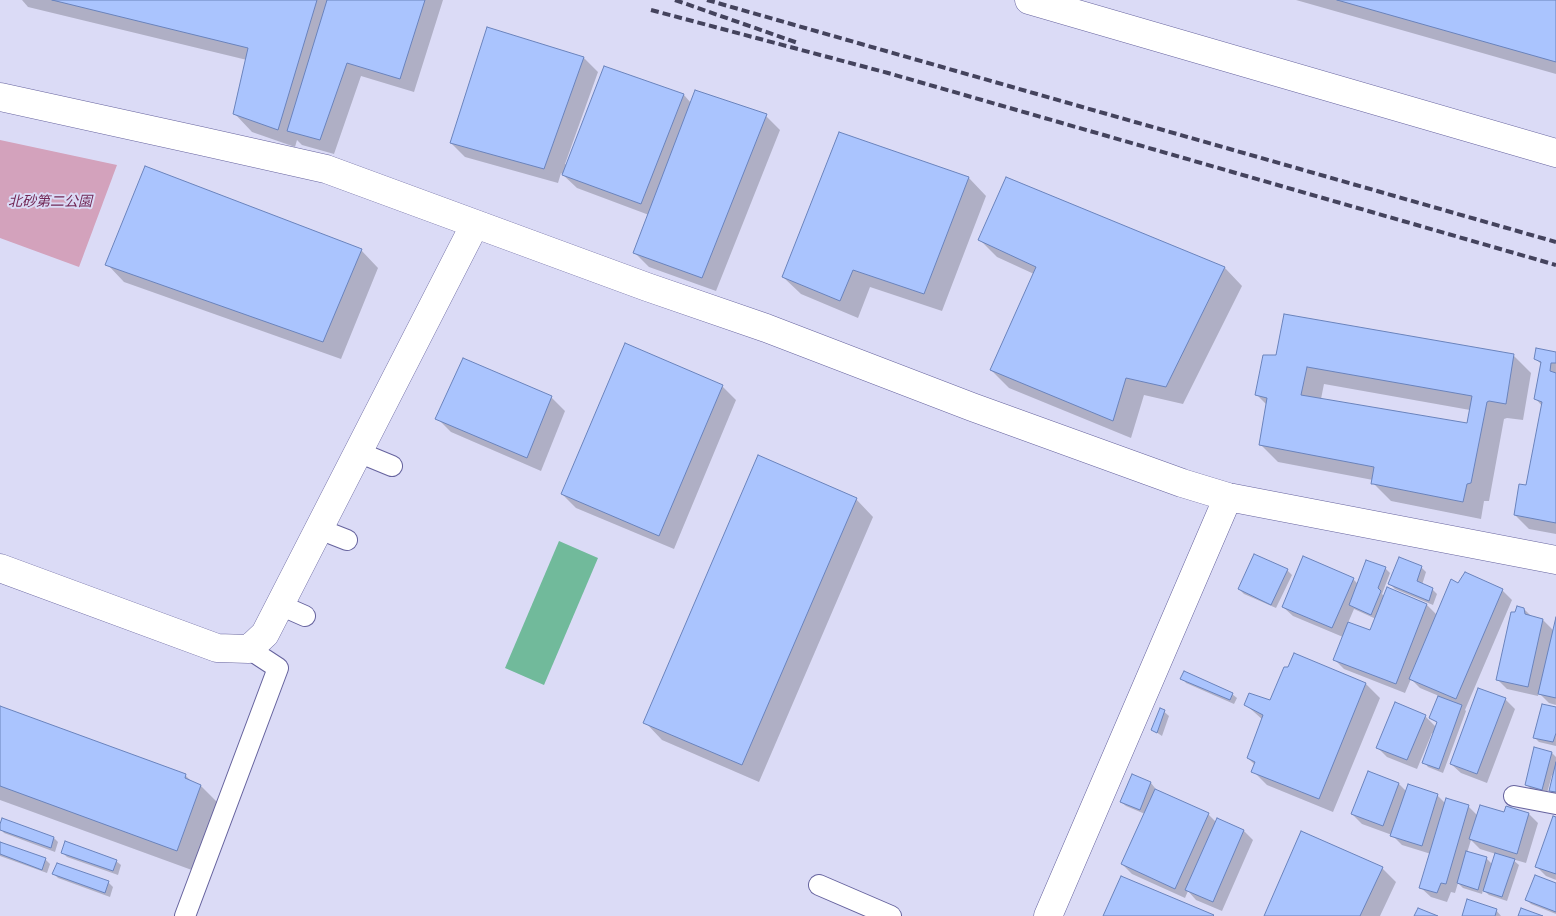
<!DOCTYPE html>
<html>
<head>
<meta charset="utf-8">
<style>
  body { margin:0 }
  canvas { display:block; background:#dbdbf6 }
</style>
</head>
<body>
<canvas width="1556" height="916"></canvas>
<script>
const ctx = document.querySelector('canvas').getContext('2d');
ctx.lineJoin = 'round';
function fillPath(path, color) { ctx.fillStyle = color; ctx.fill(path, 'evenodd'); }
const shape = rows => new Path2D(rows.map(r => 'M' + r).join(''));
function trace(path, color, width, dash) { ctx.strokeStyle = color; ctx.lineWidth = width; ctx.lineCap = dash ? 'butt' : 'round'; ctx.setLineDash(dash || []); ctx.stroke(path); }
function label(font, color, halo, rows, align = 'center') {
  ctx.font = font + ' "Roboto Serif","Noto Sans JP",serif'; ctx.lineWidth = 4; ctx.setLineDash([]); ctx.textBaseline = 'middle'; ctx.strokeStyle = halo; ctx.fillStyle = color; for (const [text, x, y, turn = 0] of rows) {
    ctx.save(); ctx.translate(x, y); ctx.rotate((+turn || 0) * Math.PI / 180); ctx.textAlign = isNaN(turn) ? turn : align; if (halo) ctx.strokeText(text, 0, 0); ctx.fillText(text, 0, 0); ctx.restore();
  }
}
fillPath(shape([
  [0,140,117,165,79,267,0,238]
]), '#d3a2bc');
fillPath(shape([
  [559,541,598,558,544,685,505,668]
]), '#71ba9b');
fillPath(shape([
  [22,0,443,0,414,92,361,76,334,154,302,145,297,140,295,147,252,132,235,114,247,60,28,7],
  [1296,0,1556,0,1556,74],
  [488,28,584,58,598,72,565,164,567,165,605,68,684,95,691,103,766,116,780,130,716,291,649,267,635,253,649,215,577,188,561,173,558,183,465,157,451,143],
  [840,133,969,178,986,196,942,311,870,287,858,318,801,294,783,277],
  [1007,179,1225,268,1242,286,1183,404,1144,395,1131,438,1009,388,991,370,1034,274,997,257,980,240],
  [361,250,378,268,341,359,124,282,107,264],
  [1556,353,1556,534,1529,529,1515,515,1527,487,1542,406,1536,399,1542,365,1536,359],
  [1514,356,1531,373,1523,420,1507,418,1504,419,1489,501,1484,501,1481,519,1391,501,1373,483,1373,480,1278,462,1260,444,1267,405,1257,395,1277,357],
  [1324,384,1470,410,1468,425,1321,399],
  [722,386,736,400,674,549,576,508,562,494],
  [551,397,565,411,541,471,451,432,437,418],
  [856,499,873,517,759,782,662,740,645,722],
  [1421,567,1426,572,1422,585,1433,590,1437,594,1433,605,1395,589,1390,584],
  [1385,568,1390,573,1382,594,1385,597,1427,605,1437,615,1459,584,1502,590,1512,600,1465,710,1466,711,1443,773,1428,767,1424,762,1434,733,1432,733,1417,769,1387,757,1377,747,1425,716,1436,727,1438,723,1430,717,1439,696,1420,688,1411,679,1405,693,1344,669,1335,660,1343,637,1293,616,1283,607,1353,579,1358,584],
  [1354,609,1376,619,1371,631,1348,623],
  [1287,570,1292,575,1276,608,1244,594,1239,589],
  [1524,609,1532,617,1543,620,1554,631,1556,622,1556,705,1549,703,1538,692,1538,696,1507,689,1497,679],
  [1295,655,1366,684,1380,698,1333,812,1267,785,1253,771,1255,765,1248,758,1263,720,1245,704,1270,702],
  [1182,678,1232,694,1237,698,1234,704,1186,683],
  [1505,699,1515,709,1487,783,1461,773,1451,764],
  [0,707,185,775,193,783,201,786,223,808,200,873,0,800],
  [1556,708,1556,746,1539,742,1534,737],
  [1161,709,1169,716,1162,736,1153,730],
  [1552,753,1556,757,1556,796,1550,790,1554,775,1552,775,1547,793,1531,789,1526,784],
  [1132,776,1151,783,1155,788,1154,790,1209,815,1216,822,1244,831,1253,840,1222,911,1196,900,1188,891,1185,898,1132,874,1122,864,1145,814,1126,806,1121,802],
  [1399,784,1407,792,1437,795,1446,804,1468,806,1478,816,1529,814,1538,823,1526,863,1512,859,1519,865,1507,901,1489,895,1483,890,1482,894,1463,888,1458,883,1455,893,1451,892,1447,902,1431,897,1421,888,1431,854,1402,845,1392,835,1362,824,1352,814],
  [1471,840,1480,849,1496,854,1492,864,1487,859,1467,853],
  [1556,819,1556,880,1546,876,1536,866],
  [0,828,54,838,58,842,55,852,4,833],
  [0,843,45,859,50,864,47,873,0,856],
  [62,852,116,861,121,865,118,875,67,857],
  [1382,868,1396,882,1380,916,1265,916],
  [54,874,108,882,113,887,110,897,58,878],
  [1556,885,1556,914,1531,904,1526,899],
  [1496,910,1501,916,1464,916]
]), '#0003');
const building = shape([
  [52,0,317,0,278,130,233,114,248,48,52,0],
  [327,0,425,0,400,79,347,63,320,140,287,131,327,0],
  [1337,0,1556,0,1556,62,1510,49,1337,0],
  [487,27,584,57,544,169,450,143,487,27],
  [604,66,684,94,641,204,562,175,604,66],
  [695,90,767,114,702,278,633,253,695,90],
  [839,132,969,177,924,294,853,270,840,301,782,277,839,132],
  [145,166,362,249,323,342,105,265,145,166],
  [1006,177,1225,267,1166,387,1126,378,1113,421,990,370,1036,267,978,240,1006,177],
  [1284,314,1514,354,1506,404,1489,401,1487,402,1471,483,1467,484,1463,502,1373,484,1371,484,1374,467,1259,445,1267,398,1255,395,1263,355,1276,355,1284,314],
  [1307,367,1472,396,1467,423,1301,395,1307,367],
  [625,343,723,385,659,536,561,494,625,343],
  [1536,348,1556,352,1556,363,1551,363,1550,371,1556,373,1556,523,1514,515,1519,484,1526,485,1542,402,1534,399,1541,362,1534,359,1536,348],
  [463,358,552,396,527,458,435,419,463,358],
  [758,455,857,498,742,765,643,723,758,455],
  [1254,554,1288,569,1271,605,1238,589,1254,554],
  [1303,556,1354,578,1332,628,1282,607,1303,556],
  [1399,557,1422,566,1417,581,1433,588,1429,601,1388,584,1399,557],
  [1366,560,1386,567,1378,588,1381,591,1371,615,1349,605,1366,560],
  [1465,572,1503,589,1456,699,1409,679,1451,579,1458,583,1465,572],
  [1387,587,1427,604,1396,684,1333,660,1348,622,1370,630,1387,587],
  [1517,606,1524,608,1525,614,1543,619,1528,687,1496,680,1511,612,1515,612,1517,606],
  [1556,617,1556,698,1538,694,1556,617],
  [1294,653,1366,683,1319,799,1251,772,1255,762,1247,758,1263,715,1244,705,1249,693,1270,700,1284,667,1288,667,1294,653],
  [1184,671,1233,693,1230,700,1180,679,1184,671],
  [1478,688,1506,698,1477,774,1450,764,1478,688],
  [1438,696,1462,705,1439,769,1422,763,1437,722,1429,718,1438,696],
  [1395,702,1426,715,1407,760,1376,748,1395,702],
  [1542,704,1556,707,1556,733,1553,742,1533,738,1542,704],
  [0,706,186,774,185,778,201,785,177,851,0,786,0,706],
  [1160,708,1165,710,1157,733,1151,730,1160,708],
  [1534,747,1552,752,1542,790,1525,785,1534,747],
  [1556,762,1556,792,1549,791,1556,762],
  [1368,771,1399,783,1383,826,1351,814,1368,771],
  [1132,774,1151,782,1140,810,1120,802,1132,774],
  [1408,784,1438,794,1422,846,1390,836,1408,784],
  [1155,789,1209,813,1175,889,1121,864,1155,789],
  [1446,798,1469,805,1446,884,1441,883,1437,893,1419,888,1446,798],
  [1480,805,1504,812,1506,806,1529,813,1517,854,1469,839,1480,805],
  [1553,816,1556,817,1556,874,1535,867,1553,816],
  [2,818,54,837,51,848,0,830,0,824,2,818],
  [1217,818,1244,830,1213,902,1185,890,1217,818],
  [1301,831,1383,867,1360,916,1264,916,1301,831],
  [65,841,117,860,113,871,61,853,65,841],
  [0,842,46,858,42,870,0,854,0,842],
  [1466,851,1487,857,1478,890,1457,883,1466,851],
  [1495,853,1515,859,1502,897,1483,891,1495,853],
  [57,863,109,881,105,893,52,874,57,863],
  [1535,875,1556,883,1556,912,1525,900,1535,875],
  [1121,876,1214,915,1213,916,1103,916,1121,876],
  [1467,899,1497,909,1495,916,1462,916,1467,899],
  [1418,908,1438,916,1414,916,1418,908],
  [1521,908,1543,916,1518,916,1521,908]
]);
fillPath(building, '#aac4fe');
trace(building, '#6a83bc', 1);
const lane = shape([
  [358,452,392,466],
  [319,529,347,540],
  [280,605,305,616],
  [1514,796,1556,804],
  [819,885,891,916],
  [185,916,278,668,249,649]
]);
const street = shape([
  [0,97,201,141,326,169,647,287,766,328,972,407,1182,483,1228,497,1556,560],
  [0,568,217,648,249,649,265,634,475,224],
  [1048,916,1228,497]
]);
const secondary = shape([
  [1029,0,1556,153]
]);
trace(lane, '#66639e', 22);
trace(street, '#66639e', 29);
trace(secondary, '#66639e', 29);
trace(lane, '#fff', 20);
trace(street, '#fff', 28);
trace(secondary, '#fff', 28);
trace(shape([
  [675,0,798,43],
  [707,0,1556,242],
  [651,10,888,73,1556,265]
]), '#44435d', 4, [8, 4]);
label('italic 14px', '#722856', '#dbdbf6', [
  ["北砂第二公園",50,202]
]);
</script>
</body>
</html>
